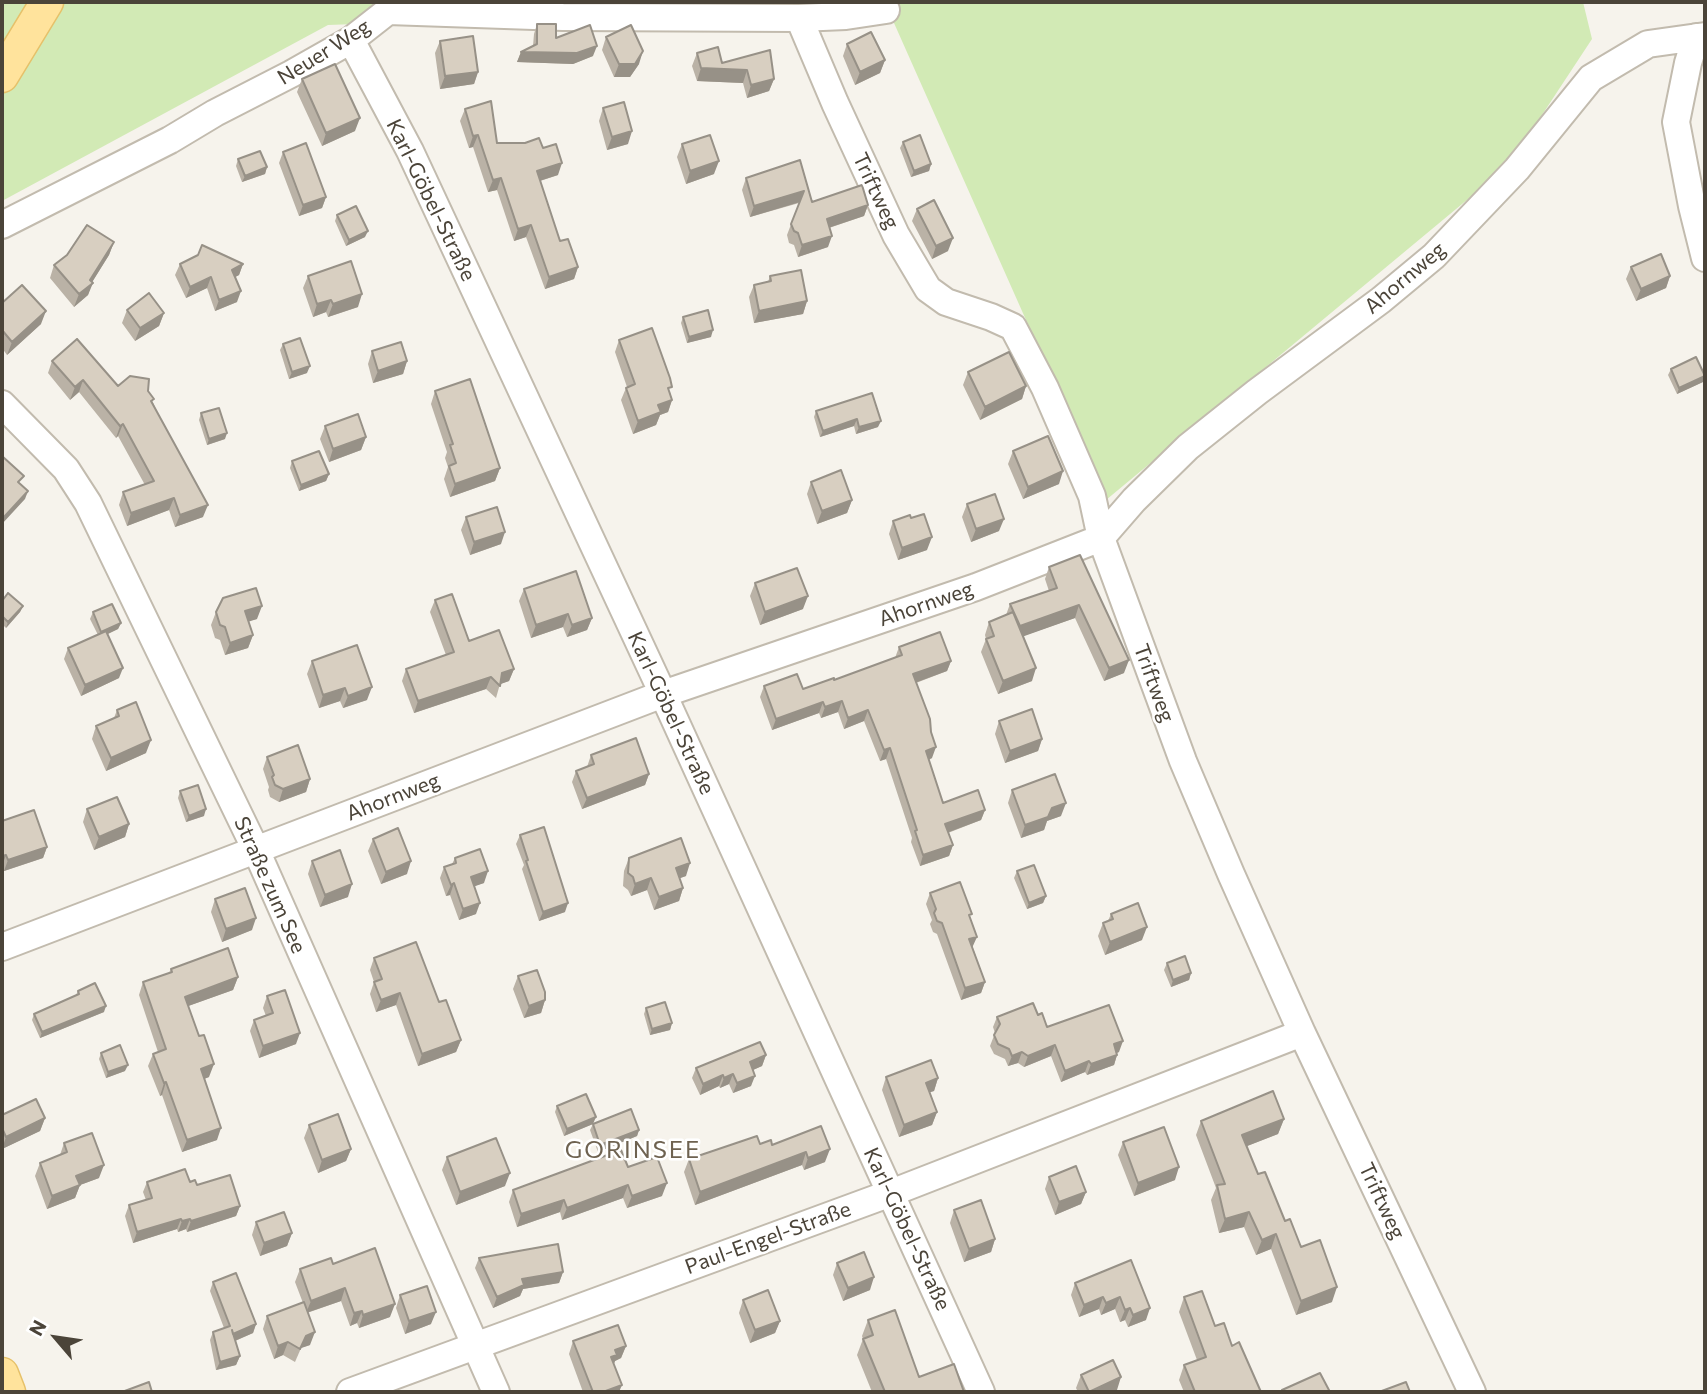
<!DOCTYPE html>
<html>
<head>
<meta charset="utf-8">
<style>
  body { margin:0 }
  #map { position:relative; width:1707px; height:1394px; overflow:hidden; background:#f6f3ec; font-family:Commissioner,sans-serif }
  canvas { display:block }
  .frame { position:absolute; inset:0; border:4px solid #4b4439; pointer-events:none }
  .north { position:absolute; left:21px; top:1303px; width:70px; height:70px; -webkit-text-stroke:5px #fff; paint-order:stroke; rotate:299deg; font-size:19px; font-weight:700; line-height:28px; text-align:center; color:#4b4439 }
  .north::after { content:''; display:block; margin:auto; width:24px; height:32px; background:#4b4439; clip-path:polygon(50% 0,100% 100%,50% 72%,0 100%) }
</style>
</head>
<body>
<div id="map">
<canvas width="1707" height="1394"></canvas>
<div class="frame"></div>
<div class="north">N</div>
</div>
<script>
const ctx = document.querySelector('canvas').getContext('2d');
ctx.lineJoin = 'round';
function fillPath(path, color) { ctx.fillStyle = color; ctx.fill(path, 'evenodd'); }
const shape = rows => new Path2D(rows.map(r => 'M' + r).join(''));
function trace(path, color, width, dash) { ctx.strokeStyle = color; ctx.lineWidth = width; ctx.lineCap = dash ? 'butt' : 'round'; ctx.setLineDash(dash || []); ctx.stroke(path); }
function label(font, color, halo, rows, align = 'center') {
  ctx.font = font + ' Commissioner,sans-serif'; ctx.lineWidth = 5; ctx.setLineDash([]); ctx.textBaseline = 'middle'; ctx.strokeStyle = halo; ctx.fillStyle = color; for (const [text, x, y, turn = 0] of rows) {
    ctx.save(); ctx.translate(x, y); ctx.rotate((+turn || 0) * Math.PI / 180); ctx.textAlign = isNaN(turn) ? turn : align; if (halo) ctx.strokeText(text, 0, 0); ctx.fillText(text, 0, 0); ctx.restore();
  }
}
fillPath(shape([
  [2,2,1583,2,1592,39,1509,165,1106,500,886,5,328,25,2,201]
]), '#d2eab5');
const minor = shape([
  [799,18,835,103,896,235,928,289,946,302,991,317,1013,327,1045,388,1092,496,1101,538,1183,761,1231,874,1302,1033,1472,1392],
  [1696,37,1688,63,1676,122,1692,206,1705,258],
  [351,40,410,151,663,694,981,1392],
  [2,225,170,140,215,113,291,74,351,40,388,11,563,17,799,18,846,16,886,10],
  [2,404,66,469,88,503,256,850,496,1392],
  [2,947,663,694,976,587,1101,538,1134,500,1188,447,1257,392,1381,300,1434,256,1517,169,1591,78,1648,44,1705,36],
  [350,1392,891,1193,1302,1033]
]);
const major = shape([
  [2,76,47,2],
  [2,1374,9,1392]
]);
trace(minor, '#c2bbae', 30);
trace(major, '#e6c16a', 35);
trace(minor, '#fff', 26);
trace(major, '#ffe39c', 32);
fillPath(shape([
  [537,24,556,38,593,56,573,64,517,62,521,52,533,46,534,34],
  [606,37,639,64,630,77,614,77,602,50],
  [440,41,478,72,474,84,440,89,435,53],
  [847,44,885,60,880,73,855,85,843,56],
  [697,53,722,63,774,79,769,91,747,98,743,83,697,81,692,66],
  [302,79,355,131,322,146,297,92],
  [603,108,628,144,607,150,599,121],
  [465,109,497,143,543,148,558,175,540,181,560,241,578,267,574,279,545,289,526,237,514,241,497,190,488,192,473,147,469,148,460,121],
  [903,142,931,164,929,171,911,177,900,148],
  [682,144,714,174,686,184,677,157],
  [283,152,326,197,322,208,299,216,279,163],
  [238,159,267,167,265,174,242,182,236,166],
  [746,178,812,202,868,205,864,216,829,228,828,247,798,257,794,245,789,243,787,235,799,203,750,217,742,190],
  [917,209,948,251,932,259,912,221],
  [337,215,365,237,346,246,335,221],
  [114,242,109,255,92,282,88,295,74,307,50,278,54,265],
  [180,264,243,264,239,275,235,277,237,302,215,311,207,288,186,298,175,275],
  [1631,267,1670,276,1666,288,1636,301,1626,279],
  [308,276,358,307,328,317,326,312,313,317,303,288],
  [770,276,807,301,803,314,754,323,749,297,754,285,768,282],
  [2,303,41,324,7,355,2,348],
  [127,310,164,313,159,326,135,341,122,323],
  [683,317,711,337,687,343,681,323],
  [619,340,670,392,672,400,668,412,660,415,656,425,633,434,621,400,626,388,627,387,615,352],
  [283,344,307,373,289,379,280,350],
  [372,351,407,361,403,374,373,383,368,364],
  [52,361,118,386,148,391,203,517,175,527,169,510,127,526,119,505,123,492,145,485,118,436,116,438,79,392,70,400,48,373],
  [1671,369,1705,376,1703,382,1677,394,1668,375],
  [968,372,1026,386,1022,399,980,420,963,385],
  [435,391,500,468,495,481,450,497,444,479,448,467,445,458,447,452,431,404],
  [872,393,878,427,856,434,854,426,820,437,814,417,816,411],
  [201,413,225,439,207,445,199,420],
  [325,426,366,437,361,450,329,462,320,439],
  [1013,451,1059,484,1023,499,1008,464],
  [292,461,329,474,326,481,299,491,290,468],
  [811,482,852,500,847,513,817,524,807,494],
  [967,504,999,531,971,542,962,517],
  [466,517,501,544,470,555,461,530],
  [893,521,927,550,898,560,889,534],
  [1080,555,1124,673,1104,681,1075,618,1023,636,1032,681,998,694,981,652,986,639,985,635,989,622,1006,615,1010,604,1049,591,1045,579,1049,567],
  [755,583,803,609,760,625,750,596],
  [524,589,592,618,587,630,567,637,563,627,531,638,519,601],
  [435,600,469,641,514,669,509,681,500,684,496,698,486,689,414,713,402,681,406,669,446,655,430,612],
  [2,601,23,606,20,612,6,628,2,624],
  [93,612,121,623,118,629,108,634,119,678,81,696,64,659,68,648,98,635,90,619],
  [216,612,257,619,248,621,253,635,248,648,225,655,220,640,215,638,211,625],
  [899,647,951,661,947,671,916,683,932,758,929,760,943,803,985,810,981,820,948,833,953,845,949,856,920,866,911,842,912,838,886,759,880,761,864,721,844,729,838,712,821,718,819,713,772,730,760,697,764,686,803,689,834,680,895,658],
  [312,661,367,700,343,708,340,701,319,708,307,674],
  [117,710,146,753,106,771,92,739,96,726,114,718],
  [999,721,1042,739,1038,751,1005,763,995,734],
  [591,755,649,774,645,785,582,809,572,782,576,771,587,767],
  [267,757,310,779,306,792,279,802,270,797,268,790,269,787,263,769],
  [1012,790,1061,816,1047,821,1044,830,1021,838,1008,803],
  [180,791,204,816,186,822,178,798],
  [87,809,129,824,125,837,94,850,83,822],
  [2,821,47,847,43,858,4,871,2,866],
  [520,835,565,912,539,921,522,869,524,865,516,844],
  [373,839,407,874,381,884,368,851],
  [455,858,484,883,474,886,476,914,459,920,450,895,446,896,440,878,444,867,452,864],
  [629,858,686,876,680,878,683,888,679,901,654,910,647,890,631,896,628,890,623,886,624,871],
  [312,861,348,897,320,907,308,874],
  [1017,871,1046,896,1043,903,1027,909,1014,878],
  [930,893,970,919,973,948,985,982,981,993,961,1000,937,934,933,932,930,924,932,920,926,904],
  [215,899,252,930,222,942,211,912],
  [1111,914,1142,940,1105,955,1098,936,1103,923,1108,921],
  [374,958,439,1002,461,1040,456,1052,418,1066,396,1005,376,1012,370,994,374,982,370,970],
  [1167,963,1191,973,1189,980,1171,987,1164,970],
  [171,969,238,977,233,990,188,1006,209,1077,204,1079,217,1140,182,1152,162,1095,160,1096,148,1066,153,1054,158,1052,139,995,143,982,169,973],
  [518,976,545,1000,541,1013,524,1018,513,989],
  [78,991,104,1012,40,1038,32,1020,34,1014,76,995],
  [267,996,296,1044,259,1058,250,1031,254,1020,266,1016,263,1008],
  [646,1008,672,1023,670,1030,650,1035,644,1014],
  [1038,1015,1047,1027,1119,1052,1117,1053,1117,1055,1114,1065,1087,1075,1085,1072,1061,1082,1051,1056,1024,1067,1018,1063,1008,1066,1005,1059,994,1054,990,1046,995,1033,993,1027,997,1017],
  [101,1053,125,1071,106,1078,99,1059],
  [766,1055,762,1066,753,1070,751,1086,733,1093,729,1084,720,1088,719,1086,700,1095,692,1078,696,1068],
  [886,1077,938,1078,934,1091,930,1092,937,1112,932,1125,899,1137,882,1090],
  [557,1106,593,1124,639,1130,637,1136,598,1152,590,1130,593,1124,564,1136,555,1112],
  [2,1115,45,1118,40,1131,2,1149],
  [1284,1119,1278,1134,1247,1146,1258,1174,1332,1302,1296,1315,1271,1249,1256,1255,1244,1227,1219,1233,1211,1200,1216,1188,1196,1135,1201,1121],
  [309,1125,351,1149,346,1161,318,1173,304,1138],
  [821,1126,825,1162,804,1170,802,1165,695,1205,684,1172,689,1159,760,1144,772,1145],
  [1123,1142,1175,1180,1134,1196,1118,1155],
  [64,1143,99,1178,80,1185,75,1198,47,1209,35,1176,40,1163,60,1155],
  [447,1157,505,1186,456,1205,442,1170],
  [628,1167,662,1196,627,1208,623,1198,562,1220,560,1212,517,1227,509,1202,513,1190],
  [1049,1177,1086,1192,1081,1204,1055,1215,1045,1189],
  [147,1182,190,1182,240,1206,236,1216,187,1232,186,1229,178,1232,177,1229,133,1243,125,1216,129,1205,146,1200,143,1192],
  [954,1210,995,1239,991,1252,964,1262,950,1223],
  [256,1222,292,1233,287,1246,260,1256,252,1235],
  [479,1258,563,1272,559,1283,523,1289,520,1296,493,1308,475,1268],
  [1131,1260,1146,1320,1128,1327,1125,1320,1120,1322,1115,1309,1101,1315,1099,1309,1079,1317,1071,1295,1075,1283],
  [837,1263,870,1290,843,1301,833,1275],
  [333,1264,390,1317,359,1328,357,1323,350,1326,341,1301,307,1313,310,1345,301,1348,295,1362,283,1355,274,1359,263,1329,267,1316,303,1303,295,1282,300,1269],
  [213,1282,256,1324,253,1333,235,1341,240,1356,236,1365,216,1370,210,1340,213,1332,224,1328,210,1291],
  [400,1295,431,1324,405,1334,396,1308],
  [1184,1297,1215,1326,1232,1346,1261,1392,1184,1392,1179,1380,1184,1365,1197,1360,1179,1312],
  [743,1300,780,1321,775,1333,750,1343,739,1313],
  [868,1320,919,1377,964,1392,872,1392,857,1355,863,1339,862,1336],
  [573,1341,626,1346,621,1358,615,1361,614,1364,619,1392,583,1392,569,1354],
  [1081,1375,1117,1390,1112,1392,1078,1392,1076,1388]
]), '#bab2a6');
fillPath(shape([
  [597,46,593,56,573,64,517,62,521,52],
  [643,51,639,64,630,77,614,77,619,64],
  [885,60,880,73,855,85,860,72],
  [701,68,747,70,743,83,697,81],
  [478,72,474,84,440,89,445,76],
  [774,79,769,91,747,98,751,85],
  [360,118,355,131,322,146,326,133],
  [632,131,628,144,607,150,612,137],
  [478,135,473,147,469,148,473,136],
  [719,161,714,174,686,184,690,171],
  [562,163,558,175,533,183,537,171],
  [931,164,929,171,911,177,914,171],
  [267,167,265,174,242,182,245,176],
  [501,178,497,190,488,192,493,180],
  [804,191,800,202,750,217,754,206],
  [326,197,322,208,299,216,303,205],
  [868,205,864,216,822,230,827,219],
  [531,225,526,237,514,241,518,229],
  [368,231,365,237,346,246,349,240],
  [832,236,828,247,798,257,802,245],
  [953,238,948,251,932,259,936,246],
  [114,242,109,255,91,284,93,283,88,295,74,307,79,294,90,280],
  [243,264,239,275,228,281,232,270],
  [578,267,574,279,545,289,549,277],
  [1670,276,1666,288,1636,301,1641,289],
  [211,277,207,288,186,298,190,287],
  [241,291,237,302,215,311,219,300],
  [362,294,358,307,328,317,333,304],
  [331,300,326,312,313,317,317,304],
  [807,301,803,314,754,323,759,311],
  [46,311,41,324,7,355,12,342],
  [164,313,159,326,135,341,140,328],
  [713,330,711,337,687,343,689,337],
  [407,361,403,374,373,383,378,371],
  [310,366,307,373,289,379,292,372],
  [1705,376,1703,382,1677,394,1679,388],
  [83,380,79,392,70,400,75,387],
  [1026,386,1022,399,980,420,985,407],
  [672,400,668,412,660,415,656,425,633,434,638,421,658,405],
  [857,419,854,426,820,437,823,431],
  [881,421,878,427,856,434,859,427],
  [123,424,118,436,116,438,120,426],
  [227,433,225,439,207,445,209,439],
  [366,437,361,450,329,462,333,449],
  [500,468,495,481,450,497,455,484],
  [1063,471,1059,484,1023,499,1028,487],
  [329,474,326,481,299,491,301,485],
  [28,491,25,499,2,524,4,517],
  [174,498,169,510,127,526,131,513],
  [852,500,847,513,817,524,822,511],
  [208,505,203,517,175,527,180,515],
  [1004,519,999,531,971,542,976,529],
  [505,532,501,544,470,555,474,542],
  [932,537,927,550,898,560,902,548],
  [808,596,803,609,760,625,765,612],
  [1079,605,1075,618,1016,639,1020,626],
  [23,606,20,612,6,628,8,622],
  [262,606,257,619,241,624,245,611],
  [568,614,563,627,531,638,536,625],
  [592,618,587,630,567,637,572,625],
  [121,623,118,629,99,638,101,632],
  [253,635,248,648,225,655,230,643],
  [1129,660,1124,673,1104,681,1109,668],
  [951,661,947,671,909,685,913,674],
  [123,668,119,678,81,696,85,685],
  [1036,668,1032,681,998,694,1003,681],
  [514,669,509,681,498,685,502,673],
  [491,677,486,689,414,713,418,701],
  [372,687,367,700,343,708,348,696],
  [345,688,340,701,319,708,323,695],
  [842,701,838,712,821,718,825,707],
  [823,702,819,713,772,730,776,719],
  [868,710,864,721,844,729,848,718],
  [1042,739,1038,751,1005,763,1010,751],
  [151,740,146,753,106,771,111,758],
  [936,747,932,758,922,762,926,751],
  [890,748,886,759,880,761,884,750],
  [649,774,645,785,582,809,587,798],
  [310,779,306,792,279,802,283,789],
  [1066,803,1061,816,1047,821,1044,830,1021,838,1025,825,1052,808],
  [206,809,204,816,186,822,189,816],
  [985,810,981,820,941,835,945,824],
  [129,824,125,837,94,850,99,837],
  [953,845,949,856,920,866,923,855],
  [47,847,43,858,4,871,8,860],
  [6,855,2,866,2,856],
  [411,861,407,874,381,884,386,872],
  [690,863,686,876,672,881,676,868],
  [488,871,484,883,467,889,471,877],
  [651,878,647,890,631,896,635,884],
  [454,883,450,895,446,896,451,885],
  [352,884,348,897,320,907,325,895],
  [683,888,679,901,654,910,659,897],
  [1046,896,1043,903,1027,909,1029,903],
  [480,903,476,914,459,920,463,909],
  [568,903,565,912,539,921,543,912],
  [256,918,252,930,222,942,226,929],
  [1147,927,1142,940,1105,955,1110,942],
  [977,937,972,948,969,939],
  [1191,973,1189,980,1171,987,1173,980],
  [238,977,233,990,180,1009,185,997],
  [985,982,981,993,961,1000,965,988],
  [400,993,396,1005,376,1012,381,1000],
  [545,1000,541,1013,524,1018,529,1006],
  [106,1006,104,1012,40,1038,42,1032],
  [672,1023,670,1030,650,1035,652,1029],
  [300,1033,296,1044,259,1058,263,1046],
  [461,1040,456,1052,418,1066,422,1054],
  [1123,1041,1119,1052,1110,1055,1114,1044],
  [1055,1045,1051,1056,1024,1067,1028,1056],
  [1022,1052,1018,1063,1008,1066,1012,1056],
  [766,1055,762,1066,746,1073,750,1062],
  [1117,1055,1114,1065,1087,1075,1091,1064],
  [1089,1061,1085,1072,1061,1082,1065,1071],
  [214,1064,209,1077,196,1082,201,1069],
  [128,1065,125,1071,106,1078,108,1072],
  [733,1074,729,1084,720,1088,724,1078],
  [723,1075,719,1086,700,1095,703,1084],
  [755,1076,751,1086,733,1093,737,1083],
  [938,1078,934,1091,921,1095,926,1083],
  [166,1082,162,1095,160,1096,164,1083],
  [937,1112,932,1125,899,1137,904,1125],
  [596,1117,593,1124,564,1136,567,1129],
  [45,1118,40,1131,2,1149,6,1137],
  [1284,1119,1278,1134,1237,1150,1242,1135],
  [221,1128,217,1140,182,1152,187,1140],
  [639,1130,637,1136,598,1152,600,1145],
  [351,1149,346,1161,318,1173,322,1160],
  [830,1149,825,1162,804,1170,808,1158],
  [806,1152,802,1165,695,1205,700,1192],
  [104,1165,99,1178,72,1188,76,1176],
  [1179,1167,1175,1180,1134,1196,1138,1183],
  [510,1173,505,1186,456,1205,460,1192],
  [667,1183,662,1196,627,1208,632,1196],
  [80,1185,75,1198,47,1209,52,1196],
  [628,1185,623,1198,562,1220,567,1208],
  [1086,1192,1081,1204,1055,1215,1059,1202],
  [564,1200,560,1212,517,1227,521,1214],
  [240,1206,236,1216,187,1232,191,1221],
  [1249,1212,1244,1227,1219,1233,1225,1219],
  [181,1219,177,1229,133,1243,137,1232],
  [190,1219,186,1229,178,1232,182,1221],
  [292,1233,287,1246,260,1256,264,1243],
  [1276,1234,1271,1249,1256,1255,1262,1240],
  [995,1239,991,1252,964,1262,969,1249],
  [563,1272,559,1283,523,1289,520,1296,493,1308,497,1297,522,1279],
  [874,1277,870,1290,843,1301,848,1288],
  [1337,1287,1332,1302,1296,1315,1301,1301],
  [345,1288,341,1301,306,1313,311,1301],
  [1103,1297,1099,1309,1079,1317,1084,1305],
  [1120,1297,1115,1309,1101,1315,1106,1303],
  [395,1304,390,1317,359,1328,363,1315],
  [1130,1308,1125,1320,1120,1322,1125,1310],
  [1150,1308,1146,1320,1128,1327,1133,1315],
  [362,1311,357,1323,350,1326,354,1313],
  [436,1312,431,1324,405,1334,409,1321],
  [780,1321,775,1333,750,1343,755,1330],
  [256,1324,253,1333,230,1343,233,1334],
  [315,1332,310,1345,301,1348,295,1362,306,1336],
  [288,1342,283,1355,274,1359,278,1346],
  [626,1346,621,1358,615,1361,612,1368,606,1370,615,1350],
  [240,1356,236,1365,216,1370,220,1362],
  [1121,1377,1117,1390,1112,1392,1091,1392],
  [622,1385,619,1392,603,1392]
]), '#979187');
const building = shape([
  [537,24,556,24,556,38,590,25,597,46,577,53,521,52,537,44,537,24],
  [631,25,643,51,635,64,619,64,606,37,631,25],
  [871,32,885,60,860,72,847,44,871,32],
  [473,36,478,72,445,76,440,41,473,36],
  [718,47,722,63,770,50,774,79,751,85,747,70,701,68,697,53,718,47],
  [335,64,360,118,326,133,302,79,335,64],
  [491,101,497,143,525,143,539,138,543,148,556,144,562,163,537,171,560,241,568,239,578,267,549,277,531,225,518,229,501,178,493,180,478,135,473,136,465,109,491,101],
  [624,102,632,131,612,137,603,108,624,102],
  [710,135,719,161,690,171,682,144,710,135],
  [920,135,931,164,914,171,903,142,920,135],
  [306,143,326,197,303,205,283,152,306,143],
  [260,151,267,167,245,176,238,159,260,151],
  [800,160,812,202,862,185,868,205,827,219,832,236,802,245,798,233,794,231,791,224,804,191,754,206,746,178,800,160],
  [934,200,953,238,936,246,917,209,934,200],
  [356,206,368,231,349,240,337,215,356,206],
  [87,225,114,242,90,280,93,283,79,294,54,265,67,255,87,225],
  [202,245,243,264,232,270,241,291,219,300,211,277,190,287,180,264,198,255,202,245],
  [1661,254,1670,276,1641,289,1631,267,1661,254],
  [351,261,362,294,333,304,331,300,317,304,308,276,351,261],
  [801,270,807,301,759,311,754,285,771,281,770,276,801,270],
  [22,285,46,311,12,342,2,330,2,303,22,285],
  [149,293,164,313,140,328,127,310,149,293],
  [708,310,713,330,689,337,683,317,708,310],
  [652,328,670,378,672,387,668,388,672,400,658,405,661,412,638,421,626,388,635,384,619,340,652,328],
  [300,338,310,366,292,372,283,344,300,338],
  [77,339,118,386,130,376,149,379,148,391,154,399,151,401,208,505,180,515,174,498,131,513,123,492,154,481,123,424,120,426,83,380,75,387,52,361,77,339],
  [401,342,407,361,378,371,372,351,401,342],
  [1009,352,1026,386,985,407,968,372,1009,352],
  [1696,357,1705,376,1679,388,1671,369,1696,357],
  [470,379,500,468,455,484,449,466,456,463,450,445,453,444,435,391,470,379],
  [872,393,881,421,859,427,857,419,823,431,816,411,872,393],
  [219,408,227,433,209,439,201,413,219,408],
  [358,414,366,437,333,449,325,426,358,414],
  [1048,436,1063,471,1028,487,1013,451,1048,436],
  [319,451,329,474,301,485,292,461,319,451],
  [2,456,24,476,18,482,28,491,4,517,2,515,2,456],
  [841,470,852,500,822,511,811,482,841,470],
  [995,494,1004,519,976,529,967,504,995,494],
  [497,507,505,532,474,542,466,517,497,507],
  [924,514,932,537,902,548,893,521,910,515,911,518,924,514],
  [1080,555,1129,660,1109,668,1079,605,1020,626,1010,604,1057,588,1049,567,1080,555],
  [797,568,808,596,765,612,755,583,797,568],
  [576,571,592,618,572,625,568,614,536,625,524,589,576,571],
  [256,588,262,606,245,611,253,635,230,643,225,627,220,625,216,612,223,598,256,588],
  [8,593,23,606,8,622,2,616,2,601,8,593],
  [452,594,469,641,499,630,514,669,502,673,500,686,491,677,418,701,406,669,454,652,435,600,452,594],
  [112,604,121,623,101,632,93,612,112,604],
  [1013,612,1036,668,1003,681,986,639,994,636,989,622,1013,612],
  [106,631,123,668,85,685,68,648,106,631],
  [940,632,951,661,913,674,930,719,931,732,936,747,926,751,943,803,978,790,985,810,945,824,953,845,923,855,915,831,917,830,890,748,884,750,868,710,848,718,842,701,825,707,823,702,776,719,764,686,797,674,803,689,834,678,834,680,902,655,899,647,940,632],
  [357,645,372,687,348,696,345,688,323,695,312,661,357,645],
  [136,702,151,740,111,758,96,726,119,716,117,710,136,702],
  [1032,709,1042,739,1010,751,999,721,1032,709],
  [636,738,649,774,587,798,576,771,594,764,591,755,636,738],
  [298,745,310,779,283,789,275,785,272,777,274,775,267,757,298,745],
  [1055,774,1066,803,1052,808,1048,817,1025,825,1012,790,1055,774],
  [198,785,206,809,189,816,180,791,198,785],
  [117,797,129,824,99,837,87,809,117,797],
  [34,810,47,847,8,860,6,855,2,856,2,821,34,810],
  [544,827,568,903,543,912,526,861,528,860,520,835,544,827],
  [398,828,411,861,386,872,373,839,398,828],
  [681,838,690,863,676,868,683,888,659,897,651,878,635,884,633,877,628,873,629,858,681,838],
  [480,849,488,871,471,877,480,903,463,909,454,883,451,885,444,867,456,863,455,858,480,849],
  [340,850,352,884,325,895,312,861,340,850],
  [1034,865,1046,896,1029,903,1017,871,1034,865],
  [960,882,972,914,969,915,977,937,969,939,985,982,965,988,942,923,937,921,934,913,936,909,930,893,960,882],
  [245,888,256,918,226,929,215,899,245,888],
  [1138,903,1147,927,1110,942,1103,923,1113,919,1111,914,1138,903],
  [416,942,439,1002,446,1000,461,1040,422,1054,400,993,381,1000,374,982,382,979,374,958,416,942],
  [228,948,238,977,185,997,199,1036,204,1035,214,1064,201,1069,221,1128,187,1140,166,1082,164,1083,153,1054,166,1049,143,982,172,972,171,969,228,948],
  [1185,956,1191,973,1173,980,1167,963,1185,956],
  [537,970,545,992,545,1000,529,1006,518,976,537,970],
  [95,983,106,1006,42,1032,34,1014,79,994,78,991,95,983],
  [285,990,300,1033,263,1046,254,1020,273,1013,267,996,285,990],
  [665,1002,672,1023,652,1029,646,1008,665,1002],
  [1033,1003,1038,1015,1042,1013,1047,1027,1109,1005,1123,1041,1114,1044,1117,1055,1091,1064,1089,1061,1065,1071,1055,1045,1028,1056,1022,1052,1012,1056,1009,1049,998,1044,994,1035,1000,1024,997,1017,1033,1003],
  [760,1042,766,1055,750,1062,755,1076,737,1083,733,1074,724,1078,723,1075,703,1084,696,1068,760,1042],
  [120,1045,128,1065,108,1072,101,1053,120,1045],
  [931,1060,938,1078,926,1083,937,1112,904,1125,886,1077,931,1060],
  [1273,1091,1284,1119,1242,1135,1258,1174,1265,1172,1285,1221,1290,1219,1301,1247,1320,1240,1337,1287,1301,1301,1276,1234,1262,1240,1249,1212,1225,1219,1217,1185,1225,1184,1201,1121,1273,1091],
  [586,1094,596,1117,567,1129,557,1106,586,1094],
  [36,1099,45,1118,6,1137,2,1128,2,1115,36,1099],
  [631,1109,639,1130,600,1145,593,1124,631,1109],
  [338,1114,351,1149,322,1160,309,1125,338,1114],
  [821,1126,830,1149,808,1158,806,1152,700,1192,689,1159,757,1136,760,1144,771,1140,772,1145,821,1126],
  [1164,1127,1179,1167,1138,1183,1123,1142,1164,1127],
  [92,1133,104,1165,76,1176,80,1185,52,1196,40,1163,67,1152,64,1143,92,1133],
  [496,1138,510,1173,460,1192,447,1157,496,1138],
  [621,1150,628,1167,657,1157,667,1183,632,1196,628,1185,567,1208,564,1200,521,1214,513,1190,621,1150],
  [1076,1166,1086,1192,1059,1202,1049,1177,1076,1166],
  [185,1169,190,1182,195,1180,197,1185,230,1175,240,1206,191,1221,190,1219,182,1221,181,1219,137,1232,129,1205,152,1198,147,1182,185,1169],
  [981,1200,995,1239,969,1249,954,1210,981,1200],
  [284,1212,292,1233,264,1243,256,1222,284,1212],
  [558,1244,563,1272,522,1279,524,1285,497,1297,479,1258,558,1244],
  [375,1248,395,1304,363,1315,362,1311,354,1313,345,1288,311,1301,300,1269,331,1258,333,1264,375,1248],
  [864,1252,874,1277,848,1288,837,1263,864,1252],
  [1131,1260,1150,1308,1133,1315,1130,1308,1125,1310,1120,1297,1106,1303,1103,1297,1084,1305,1075,1283,1131,1260],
  [236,1273,256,1324,233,1334,232,1330,240,1356,220,1362,213,1332,230,1326,213,1282,236,1273],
  [427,1286,436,1312,409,1321,400,1295,427,1286],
  [768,1290,780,1321,755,1330,743,1300,768,1290],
  [1202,1291,1215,1326,1224,1323,1232,1346,1239,1342,1261,1392,1195,1392,1184,1365,1206,1357,1184,1297,1202,1291],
  [304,1302,315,1332,306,1336,300,1349,288,1342,278,1346,267,1316,304,1302],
  [895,1310,919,1377,954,1364,964,1392,885,1392,863,1339,873,1335,868,1320,895,1310],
  [618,1325,626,1346,615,1350,617,1355,611,1357,622,1385,603,1392,593,1392,573,1341,618,1325],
  [1113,1360,1121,1377,1089,1392,1081,1375,1113,1360],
  [1320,1373,1330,1392,1283,1392,1282,1390,1320,1373],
  [149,1382,152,1392,122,1392,149,1382],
  [1406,1382,1410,1392,1379,1392,1406,1382]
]);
fillPath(building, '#d8cfc1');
trace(building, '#979187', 2);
label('21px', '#4b4439', '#fff', [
  ["Neuer Weg",324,52,-32],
  ["Triftweg",876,191,65],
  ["Karl-Göbel-Straße",431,200,64],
  ["Ahornweg",1405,278,-40],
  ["Ahornweg",926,604,-19],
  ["Triftweg",1154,683,70],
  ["Karl-Göbel-Straße",671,713,65],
  ["Ahornweg",393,797,-21],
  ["Straße zum See",270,885,66],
  ["Triftweg",1382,1201,65],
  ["Karl-Göbel-Straße",907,1229,65],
  ["Paul-Engel-Straße",768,1238,-20]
]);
ctx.letterSpacing = '2px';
label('24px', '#6e6250', '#fff', [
  ["GORINSEE",633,1150]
]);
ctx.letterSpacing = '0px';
</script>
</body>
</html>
